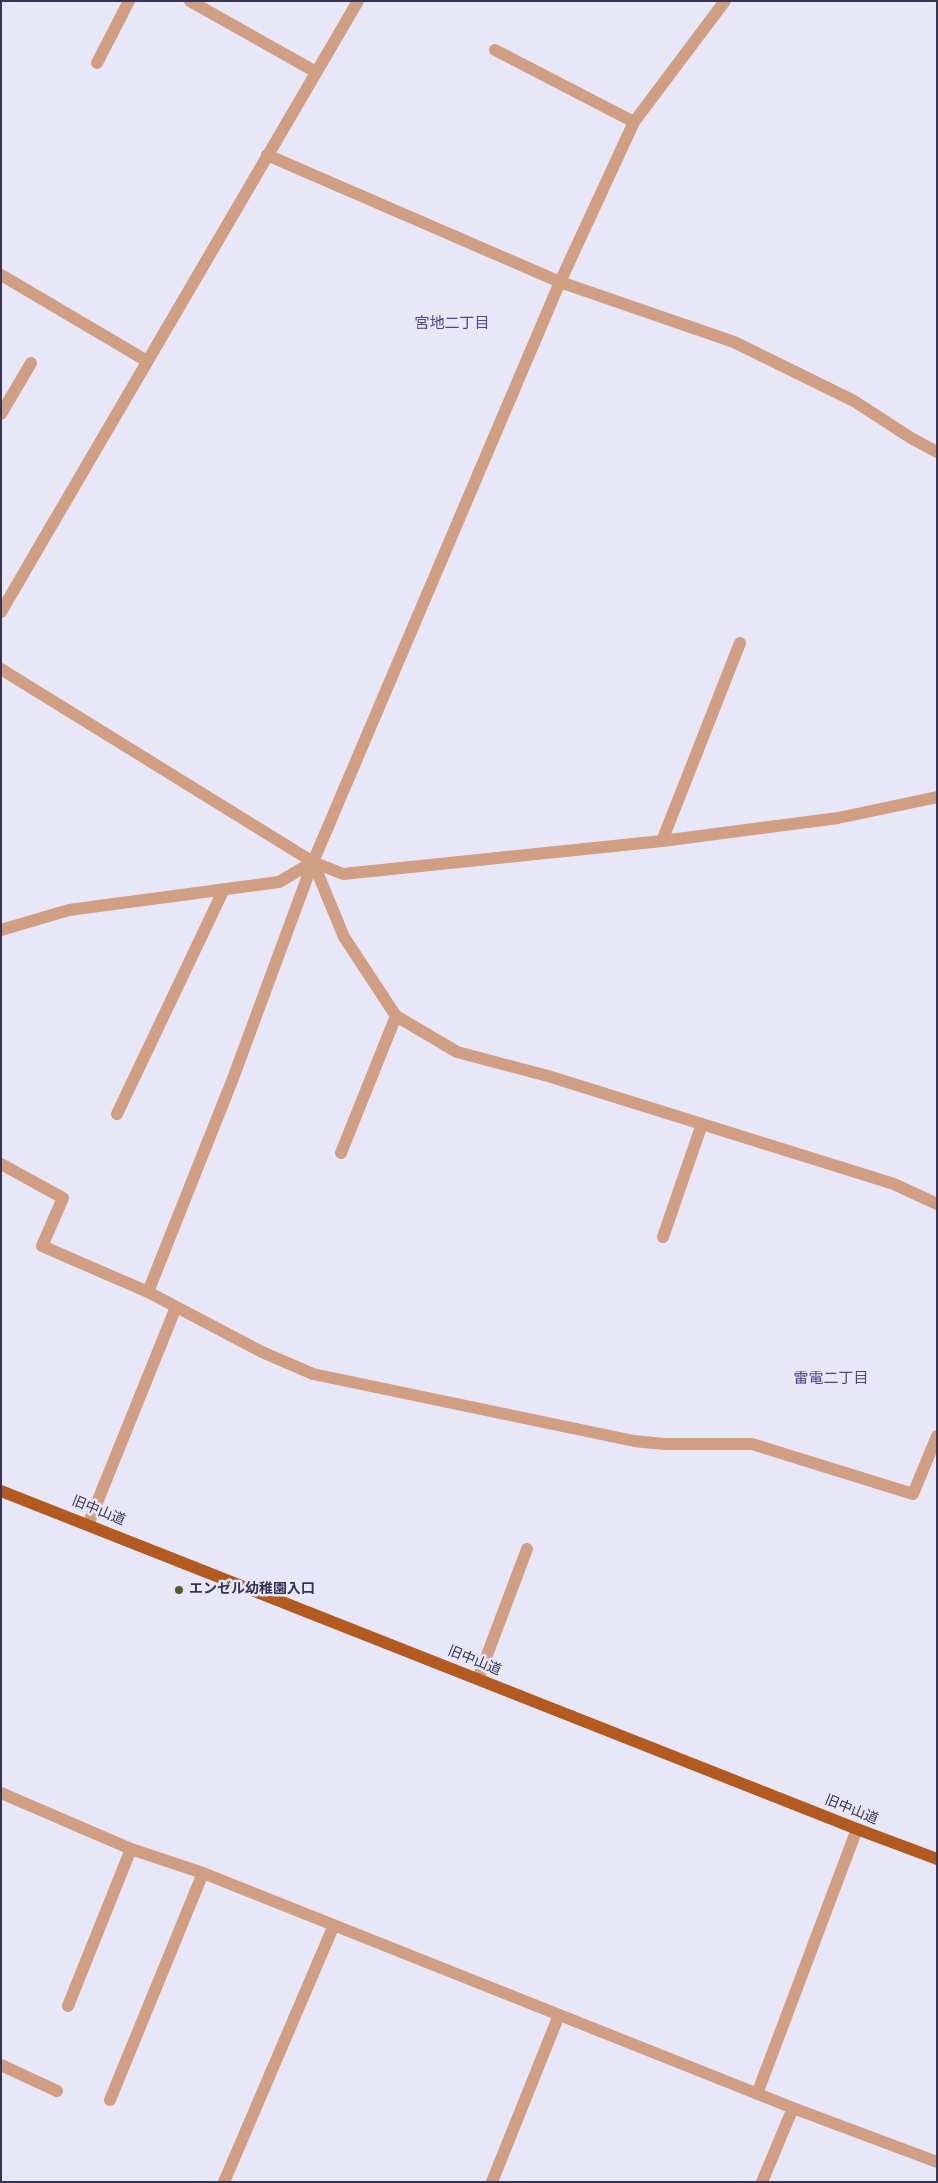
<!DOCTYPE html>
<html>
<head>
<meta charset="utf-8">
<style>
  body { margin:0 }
  #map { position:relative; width:938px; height:2183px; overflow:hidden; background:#e8e7f7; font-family:Overpass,sans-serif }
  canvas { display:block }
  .frame { position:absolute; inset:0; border:2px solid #373352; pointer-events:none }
</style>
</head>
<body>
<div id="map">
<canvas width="938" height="2183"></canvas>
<div class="frame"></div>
</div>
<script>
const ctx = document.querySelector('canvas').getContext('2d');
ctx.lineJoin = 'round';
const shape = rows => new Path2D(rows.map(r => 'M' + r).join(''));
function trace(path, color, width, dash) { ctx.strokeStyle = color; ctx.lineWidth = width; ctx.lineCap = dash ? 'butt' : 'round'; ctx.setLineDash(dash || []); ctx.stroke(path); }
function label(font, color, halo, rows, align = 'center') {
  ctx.font = font + ' Overpass,"Noto Sans JP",sans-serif'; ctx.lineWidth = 5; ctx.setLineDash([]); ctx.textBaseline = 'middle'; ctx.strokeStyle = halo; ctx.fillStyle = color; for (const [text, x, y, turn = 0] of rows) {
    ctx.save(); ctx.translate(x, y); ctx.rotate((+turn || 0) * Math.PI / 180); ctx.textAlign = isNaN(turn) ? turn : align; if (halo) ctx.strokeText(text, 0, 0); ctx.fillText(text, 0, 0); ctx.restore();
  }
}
trace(shape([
  [190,1,316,72],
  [495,50,634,122],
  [97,63,129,1],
  [267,155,560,282,734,342,854,401,911,438,937,452],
  [1,275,147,361],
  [1,414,31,363],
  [1,612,358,1],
  [1,669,313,862,343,874,662,841,838,818,937,797],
  [662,841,740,643],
  [313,862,344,937,396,1016,457,1052,548,1076,894,1184,937,1204],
  [1,930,69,910,279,882,313,862],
  [117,1114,224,889],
  [341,1153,396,1016],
  [1,1164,63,1198,42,1246,148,1292,262,1352,313,1374,634,1441,664,1444,752,1444,913,1494,937,1436],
  [663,1237,702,1124],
  [148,1292,232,1081,313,862,560,282,634,122,725,1],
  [88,1525,176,1307],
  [478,1679,527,1549],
  [1,1793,131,1849,203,1873,793,2108,937,2162],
  [68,2006,131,1849],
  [1,2065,57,2091],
  [757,2094,857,1829],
  [110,2100,203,1873],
  [224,2182,334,1925],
  [492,2182,559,2015],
  [762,2182,793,2108]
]), '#d09e82', 12);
trace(shape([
  [1,1491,857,1829,937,1859]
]), '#b25a1f', 12);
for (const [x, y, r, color] of [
  [179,1590,5,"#585926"]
]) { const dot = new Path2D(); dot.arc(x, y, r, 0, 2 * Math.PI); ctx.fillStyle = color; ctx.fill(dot); trace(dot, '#e8e7f7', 2); }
label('14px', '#373352', '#e8e7f7', [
  ["旧中山道",98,1512,22],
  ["旧中山道",474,1662,22],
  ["旧中山道",851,1811,22]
]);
label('bold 14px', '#373352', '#e8e7f7', [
  ["エンゼル幼稚園入口",189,1590]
], 'left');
label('15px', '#504387', '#e8e7f7', [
  ["宮地二丁目",452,325],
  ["雷電二丁目",831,1380]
]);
</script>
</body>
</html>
